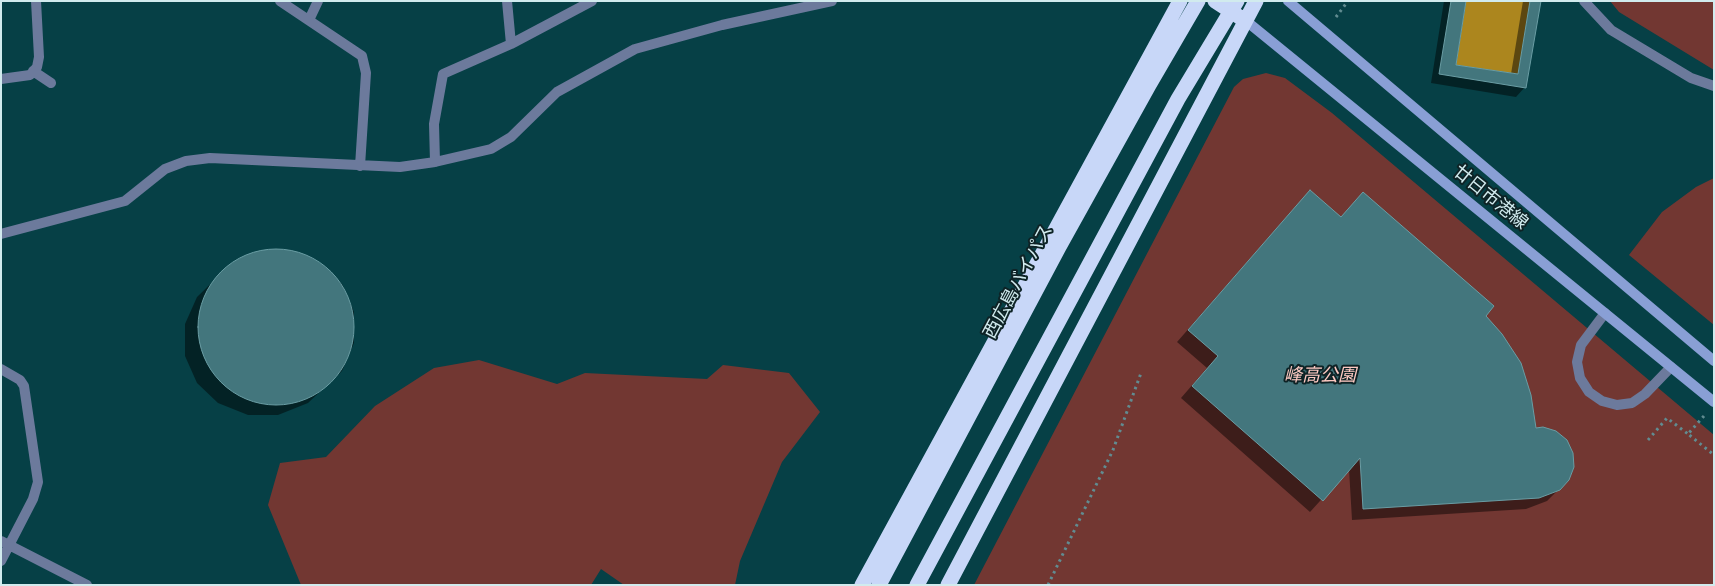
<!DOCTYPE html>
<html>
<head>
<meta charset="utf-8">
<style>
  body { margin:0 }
  #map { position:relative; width:1715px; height:586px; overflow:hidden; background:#064046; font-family:"Source Serif 4",serif }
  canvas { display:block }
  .frame { position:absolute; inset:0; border:2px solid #d1ebee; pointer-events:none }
</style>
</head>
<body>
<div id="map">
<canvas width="1715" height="586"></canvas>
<div class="frame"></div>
</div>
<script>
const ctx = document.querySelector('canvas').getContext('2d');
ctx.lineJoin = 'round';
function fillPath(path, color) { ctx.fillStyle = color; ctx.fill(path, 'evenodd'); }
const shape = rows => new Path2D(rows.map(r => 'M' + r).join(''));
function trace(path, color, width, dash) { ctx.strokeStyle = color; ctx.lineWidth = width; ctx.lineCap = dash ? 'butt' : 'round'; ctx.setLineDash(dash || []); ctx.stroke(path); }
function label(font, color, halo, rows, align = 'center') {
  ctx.font = font + ' "Source Serif 4","Noto Sans JP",serif'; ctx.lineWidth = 4; ctx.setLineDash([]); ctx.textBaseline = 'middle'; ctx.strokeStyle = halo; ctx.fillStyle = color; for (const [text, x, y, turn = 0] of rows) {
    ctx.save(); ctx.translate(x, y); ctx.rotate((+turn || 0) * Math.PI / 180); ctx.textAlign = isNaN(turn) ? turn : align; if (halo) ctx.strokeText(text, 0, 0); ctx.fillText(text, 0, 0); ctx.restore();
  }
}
fillPath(shape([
  [1610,1,1714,1,1714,70,1619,12],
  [1266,73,1285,78,1332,113,1714,435,1714,585,974,585,1234,87,1243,79],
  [1714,178,1714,325,1629,255,1662,212,1696,187],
  [479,360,557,384,585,373,707,379,723,365,789,373,820,412,782,462,740,561,735,585,624,585,601,569,591,585,301,585,268,505,280,463,326,457,375,406,434,368]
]), '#723732');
fillPath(shape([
  [1466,1,1530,1,1518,74,1456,65]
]), '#ac861e');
fillPath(shape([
  [1444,1,1465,1,1454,66,1511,74,1523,1,1539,1,1525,87,1516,97,1431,83],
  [1363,193,1484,316,1559,489,1547,501,1526,509,1352,520,1349,469,1310,512,1181,398,1207,368,1177,342,1298,204,1340,218],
  [261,252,290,252,320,264,342,284,354,312,354,343,342,371,308,403,278,415,248,415,218,403,197,383,185,356,185,324,197,297,231,264]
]), '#0007');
const building = shape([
  [1451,1,1466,1,1456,65,1518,74,1530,1,1541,1,1526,88,1439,74,1451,1],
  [1310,190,1341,217,1363,192,1494,306,1486,316,1502,334,1521,363,1531,395,1536,428,1543,427,1556,431,1567,440,1573,453,1574,467,1569,480,1560,490,1539,498,1363,509,1360,458,1323,501,1192,386,1218,356,1188,330,1310,190],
  '198 327a78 78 0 1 1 156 0a78 78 0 1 1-156 0Z'
]);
fillPath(building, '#43767d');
trace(building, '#6a9da4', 1);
trace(shape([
  [1336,17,1348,1],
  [1704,416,1688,434,1714,455],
  [1648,440,1667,418,1688,434],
  [1048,585,1113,450,1141,373]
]), '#618c91', 3, [2.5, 4]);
trace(shape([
  [1605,313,1581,345,1577,362,1580,378,1589,392,1602,401,1617,405,1632,403,1645,394,1671,367]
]), '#6c7a9c', 10);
trace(shape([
  [280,1,362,56,366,73,360,166],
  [507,1,511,44],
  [1584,1,1611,30,1691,78,1714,86],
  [309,20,318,1],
  [33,71,51,83],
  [1,79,30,75,37,67,39,57,36,1],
  [435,162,434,124,443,74,511,44,592,1],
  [1,234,125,201,165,169,186,161,210,158,400,167,435,162,491,149,511,137,557,92,635,49,722,25,832,1],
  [1,369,20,380,24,386,38,482,33,499,1,561],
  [1,541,87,585]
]), '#6c7a9c', 10);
trace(shape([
  [1288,1,1714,361],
  [1245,20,1714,402]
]), '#899fd5', 10);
trace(shape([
  [1215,1,1241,18],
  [862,585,1180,1],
  [879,585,1059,247,1149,85,1198,1],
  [948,585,1256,1]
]), '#c8d7f8', 15);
trace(shape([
  [917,585,1178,99,1237,1]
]), '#c8d7f8', 15);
label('18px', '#d1ebee', '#0e2326', [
  ["廿日市港線",1490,198,39],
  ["西広島バイパス",1019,282,-62]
]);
label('italic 18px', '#fdc9c2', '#0e2326', [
  ["峰高公園",1320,376]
]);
</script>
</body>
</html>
